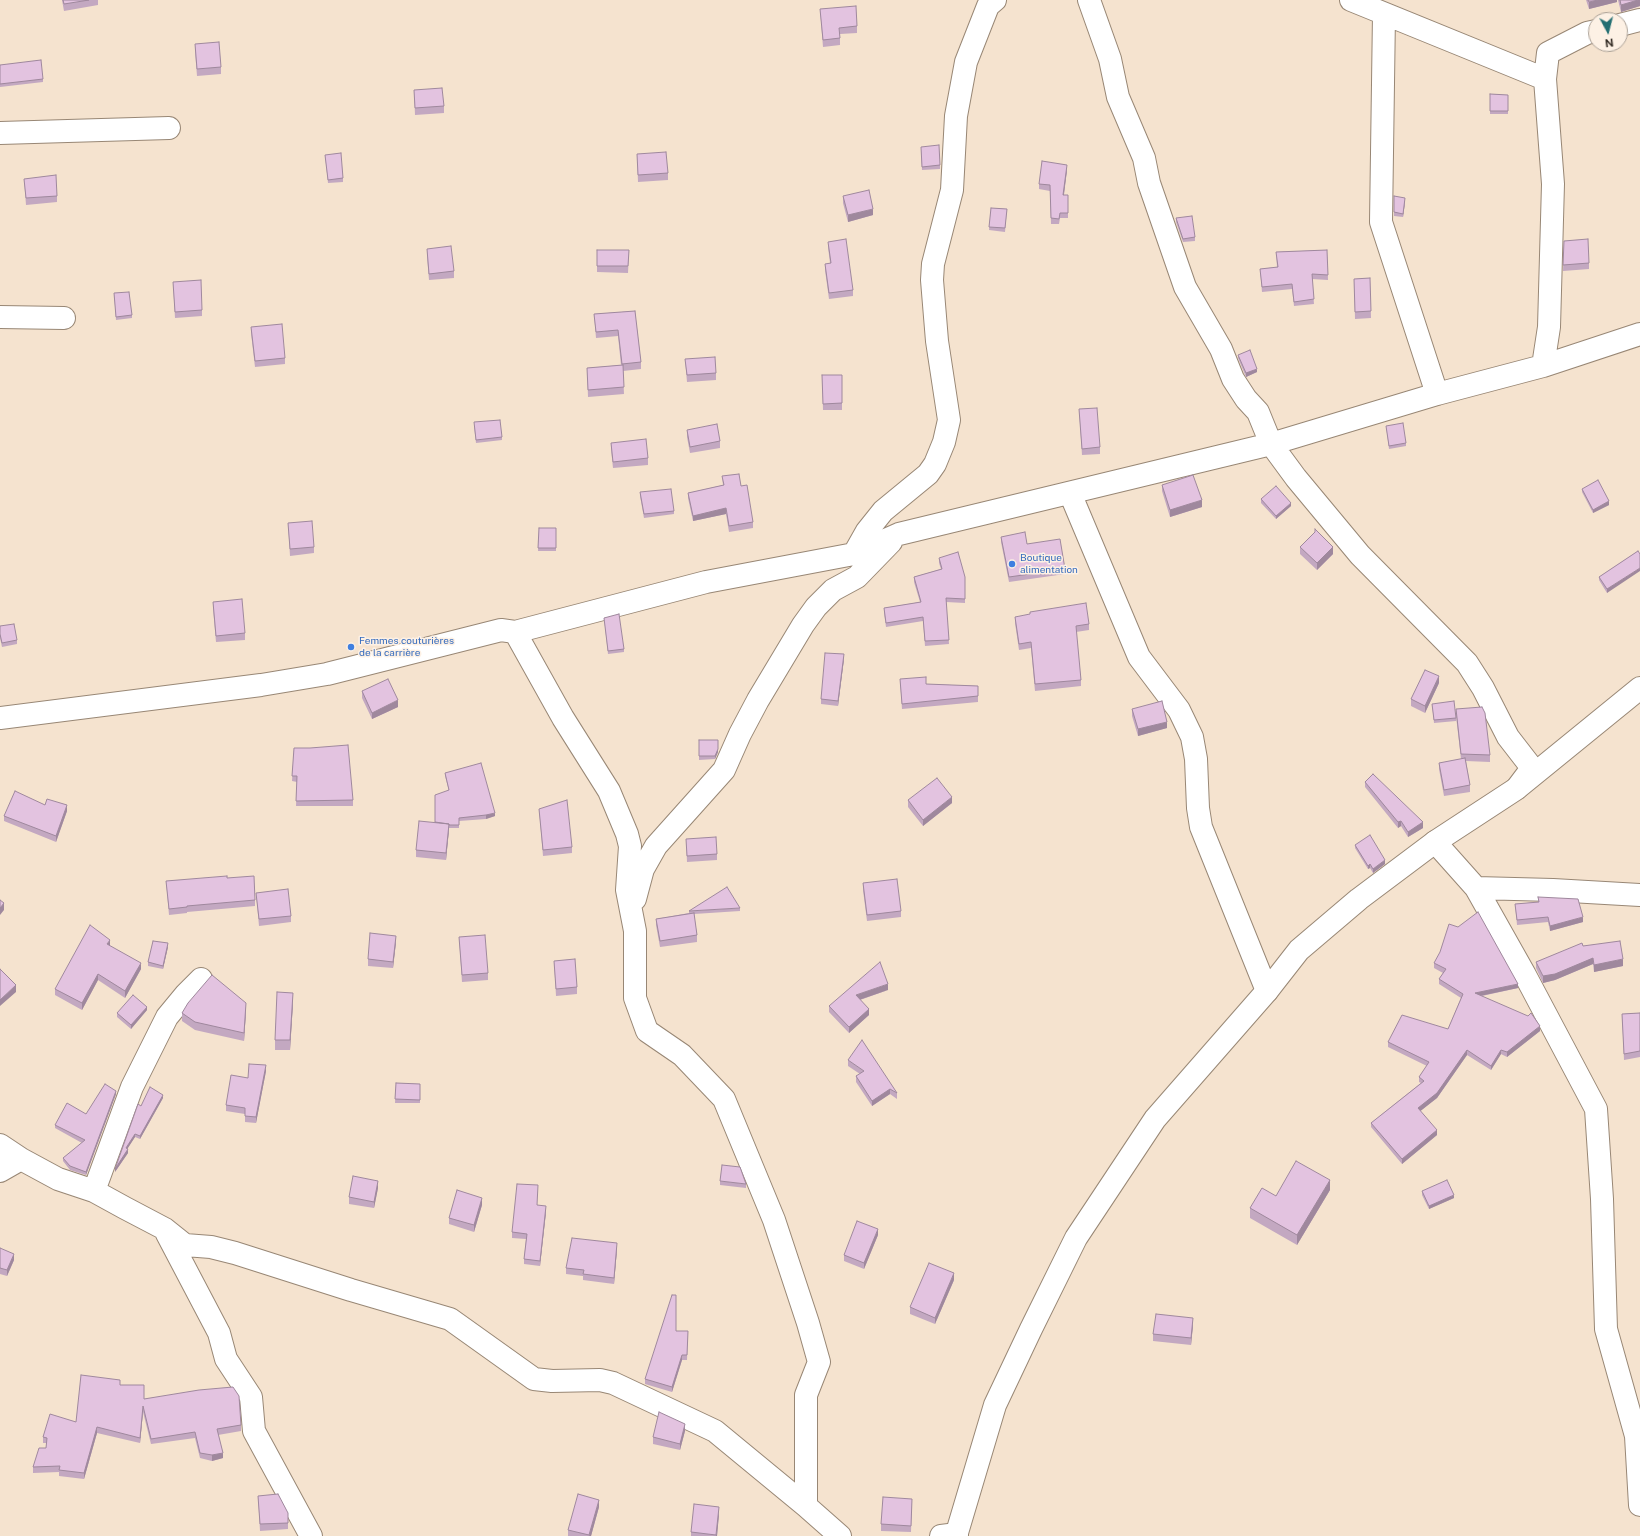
<!DOCTYPE html>
<html>
<head>
<meta charset="utf-8">
<style>
  body { margin:0 }
  #map { position:relative; width:1640px; height:1536px; overflow:hidden; background:#f5e3cf; font-family:"Public Sans",sans-serif }
  canvas { display:block }
  .north { position:absolute; left:1588px; top:12px; width:40px; height:40px; box-sizing:border-box; background:#fdf1e5; border:1px solid #aba197; border-radius:50%; rotate:173deg; font-size:11px; font-weight:700; line-height:16px; text-align:center; color:#302922 }
  .north::after { content:''; display:block; margin:auto; width:14px; height:18px; background:#226e72; clip-path:polygon(50% 0,100% 100%,50% 72%,0 100%) }
</style>
</head>
<body>
<div id="map">
<canvas width="1640" height="1536"></canvas>
<div class="north">N</div>
</div>
<script>
const ctx = document.querySelector('canvas').getContext('2d');
ctx.lineJoin = 'round';
const shape = rows => new Path2D(rows.map(r => 'M' + r).join(''));
function trace(path, color, width, dash) { ctx.strokeStyle = color; ctx.lineWidth = width; ctx.lineCap = dash ? 'butt' : 'round'; ctx.setLineDash(dash || []); ctx.stroke(path); }
function fillPath(path, color) { ctx.fillStyle = color; ctx.fill(path, 'evenodd'); }
function label(font, color, halo, rows, align = 'center') {
  ctx.font = font + ' "Public Sans",sans-serif'; ctx.lineWidth = 3; ctx.setLineDash([]); ctx.textBaseline = 'middle'; ctx.strokeStyle = halo; ctx.fillStyle = color; for (const [text, x, y, turn = 0] of rows) {
    ctx.save(); ctx.translate(x, y); ctx.rotate((+turn || 0) * Math.PI / 180); ctx.textAlign = isNaN(turn) ? turn : align; if (halo) ctx.strokeText(text, 0, 0); ctx.fillText(text, 0, 0); ctx.restore();
  }
}
const minor = shape([
  [1089,0,1110,59,1118,97,1144,158,1149,183,1185,287,1221,349,1233,379,1246,399,1258,412,1271,444,1296,478,1360,555,1467,663,1483,688,1508,737,1532,768,1517,788],
  [1351,0,1545,79,1553,184,1549,327,1543,366],
  [1384,14,1381,222,1437,394],
  [1620,25,1640,20],
  [1545,79,1548,53,1587,33,1596,31],
  [0,133,169,128],
  [0,317,64,318],
  [1070,493,1139,657,1179,710,1192,737,1196,759,1198,808,1201,827,1267,991],
  [854,554,867,531,883,511,928,474,935,464,944,442,949,420,937,341,932,280,933,264,952,190,956,116,966,62,988,6,995,0],
  [515,632,563,718,609,791,627,834,630,846,627,890,635,931,635,998,647,1031,682,1055,724,1099,774,1220,808,1323,819,1362,806,1395,806,1506],
  [0,718,261,685,327,674,501,630,515,632,706,582,854,554,899,534,1271,444,1437,394,1543,366,1640,334],
  [1435,842,1476,888,1525,975,1596,1109,1602,1199,1606,1329,1636,1436,1640,1445],
  [1476,888,1553,890,1640,895],
  [635,899,643,869,656,846,724,770,740,734,758,700,803,625,816,607,833,590,857,577,891,542],
  [0,1145,21,1159,58,1179,94,1191,125,1208,165,1229,185,1245,211,1247,235,1253,351,1290,450,1319,534,1379,552,1381,600,1380,613,1383,715,1431,806,1506,840,1536],
  [0,1171,21,1159],
  [94,1191,132,1087,167,1017,186,994,201,979],
  [167,1234,219,1333,226,1359,251,1397,254,1431,311,1536],
  [1636,1436,1640,1505],
  [941,1536,957,1534]
]);
const major = shape([
  [956,1536,995,1405,1031,1329,1076,1238,1155,1119,1267,991,1299,950,1359,899,1435,842,1516,789,1640,688]
]);
trace(minor, '#988775', 24);
trace(major, '#988775', 24);
trace(minor, '#fff', 22);
trace(major, '#fff', 22);
fillPath(shape([
  [62,0,98,0,98,5,64,11],
  [1586,0,1617,0,1617,2,1589,9],
  [1618,0,1640,0,1640,6,1621,12],
  [820,9,857,26,857,33,840,34,840,45,823,47],
  [195,44,221,67,221,74,197,76,195,51],
  [0,65,43,79,43,82,0,87],
  [414,90,444,106,444,113,415,115],
  [1490,94,1508,95,1508,114,1490,114],
  [921,150,940,165,940,169,922,170],
  [637,154,668,173,668,180,638,182],
  [325,155,343,178,343,182,328,183],
  [1067,170,1064,195,1068,195,1068,218,1060,218,1059,224,1051,224,1050,191,1039,189,1039,184],
  [24,179,57,196,57,202,26,205],
  [843,196,873,215,848,222,843,203],
  [1394,196,1405,202,1403,217,1394,216],
  [991,208,1007,209,1005,232,989,230],
  [1176,218,1195,237,1195,241,1183,242,1176,222],
  [1564,241,1589,263,1589,269,1563,271],
  [828,242,853,290,853,296,829,299,825,270,825,264,830,263,828,247],
  [427,249,454,271,454,278,429,280,427,256],
  [597,250,629,250,628,273,597,272],
  [1327,250,1328,280,1312,279,1314,304,1294,306,1292,289,1262,292,1260,269,1277,267,1276,252],
  [1370,278,1371,318,1355,319,1354,279],
  [173,282,202,310,202,316,175,318],
  [114,293,132,315,132,318,116,320],
  [635,311,641,362,641,369,623,371,624,394,588,397,587,368,621,365,618,336,596,338,594,314],
  [251,327,285,358,285,364,255,367,251,333],
  [1238,355,1257,372,1246,377,1238,358],
  [685,359,716,373,716,380,687,382],
  [822,375,842,375,842,410,823,410],
  [1079,409,1100,447,1100,454,1082,455],
  [474,426,502,437,502,440,476,443],
  [1386,426,1406,443,1406,446,1389,449],
  [687,430,720,441,720,448,690,453,687,437],
  [611,443,648,458,648,465,613,468,611,449],
  [722,476,741,486,753,522,753,528,729,532,726,514,693,521,688,498,688,493,723,485],
  [1162,485,1202,507,1170,517,1162,491],
  [1582,489,1609,505,1593,513,1582,492],
  [640,492,674,511,674,514,644,518,640,496],
  [1261,499,1291,506,1276,519,1261,503],
  [288,523,314,547,314,553,290,556],
  [539,528,556,528,556,551,538,551],
  [1001,537,1065,569,1065,574,1009,582,1001,542],
  [1300,547,1333,554,1317,570,1300,554],
  [1638,551,1607,593,1599,580,1599,577],
  [939,558,965,577,965,603,946,602,949,644,925,646,923,621,886,627,884,613,884,608,920,602,914,582,914,577,941,569,939,563],
  [213,602,245,633,245,640,216,642,213,608],
  [1015,617,1089,624,1089,630,1076,632,1081,680,1081,686,1035,691,1031,648,1019,650,1015,623],
  [604,618,624,649,624,652,608,654],
  [0,626,17,640,17,644,2,647,0,638],
  [844,659,838,706,821,704,821,699],
  [900,679,926,684,978,686,978,702,902,709],
  [1439,683,1425,713,1411,706,1411,699],
  [362,691,398,707,372,719,362,698],
  [1432,704,1456,718,1456,721,1434,723],
  [1132,709,1167,728,1138,736,1132,716],
  [1456,709,1490,755,1490,762,1466,761,1470,785,1470,792,1444,796,1439,769,1439,763,1461,759,1456,716],
  [699,740,718,740,718,752,715,759,699,760],
  [294,748,353,800,353,806,296,806,297,782,292,781],
  [445,773,495,816,486,819,459,821,459,828,449,828,446,860,416,857,416,850,435,822,449,791,445,776],
  [1365,782,1423,828,1408,837,1401,826,1398,828,1365,787],
  [908,800,952,803,923,826,908,807],
  [45,805,67,811,56,842,4,821,4,816],
  [539,809,572,847,572,853,543,856],
  [686,839,717,854,717,860,687,862],
  [1355,845,1385,864,1373,873,1370,868,1368,869,1355,848],
  [227,878,255,900,255,906,187,912,187,913,169,915,166,881],
  [863,883,901,911,901,917,867,921,863,890],
  [256,893,291,916,291,922,259,926],
  [1538,897,1583,922,1550,931,1548,922,1517,925,1515,904,1538,902],
  [740,908,740,911,694,914,697,935,697,942,660,947,656,925,656,919,689,913,689,911],
  [459,937,488,973,488,980,462,982],
  [396,942,393,968,368,966,368,959],
  [110,946,141,969,125,998,98,980,82,1010,55,995,55,989],
  [1583,946,1623,966,1594,972,1593,964,1555,980,1543,983,1536,968,1536,962],
  [168,947,163,969,148,966,148,962],
  [554,961,577,987,577,994,556,996],
  [1434,963,1518,988,1482,996,1540,1031,1507,1057,1501,1054,1491,1070,1467,1055,1437,1098,1420,1111,1437,1135,1402,1164,1371,1127,1371,1123,1421,1083,1419,1082,1419,1077,1427,1066,1388,1047,1388,1042,1448,1029,1461,998,1439,984,1439,979,1443,973,1434,968],
  [888,990,860,1000,869,1015,849,1033,829,1012,829,1006],
  [293,1003,290,1050,275,1050,275,1040],
  [147,1010,131,1029,117,1017,117,1013],
  [246,1011,244,1041,195,1030,182,1021,182,1013],
  [1640,1013,1640,1057,1624,1060,1622,1014],
  [848,1060,897,1093,897,1099,890,1094,872,1106,856,1082,856,1076,860,1074,848,1066],
  [266,1071,256,1123,245,1122,245,1114,226,1111,226,1105,248,1078],
  [396,1083,420,1084,420,1103,395,1103],
  [116,1094,86,1175,70,1170,63,1161,63,1158,82,1143,55,1128,55,1125,86,1114],
  [163,1098,140,1139,135,1137,127,1149,128,1153,115,1172,141,1106],
  [720,1181,746,1184,746,1188,720,1185],
  [378,1188,374,1208,349,1204,349,1197],
  [1330,1190,1297,1245,1250,1218,1250,1208,1276,1196],
  [1422,1191,1454,1198,1429,1209,1422,1195],
  [482,1205,474,1232,449,1224,449,1218],
  [537,1205,546,1212,540,1266,524,1264,524,1259,526,1239,512,1238,512,1232],
  [878,1235,864,1269,844,1261,844,1255],
  [0,1248,14,1260,7,1276,0,1274],
  [617,1249,614,1284,583,1280,583,1276,566,1274,566,1268],
  [954,1280,935,1324,910,1314,910,1307],
  [1193,1325,1191,1345,1153,1341,1153,1334],
  [676,1331,688,1331,687,1360,682,1360,672,1392,645,1384,645,1379],
  [120,1385,144,1399,241,1425,241,1431,218,1435,223,1458,212,1461,200,1458,195,1438,151,1444,143,1412,140,1443,97,1433,84,1479,59,1476,59,1472,33,1473,33,1467,46,1448,47,1443,43,1443,43,1437,76,1422],
  [685,1431,680,1450,653,1444,653,1437],
  [258,1496,288,1523,288,1529,260,1531],
  [912,1499,911,1532,881,1531,881,1524],
  [599,1507,591,1536,568,1536,568,1530],
  [719,1514,717,1536,691,1536,691,1532]
]), '#c3a8c1');
fillPath(shape([
  [1598,0,1617,0,1617,2,1589,9,1589,2],
  [1638,0,1640,0,1640,6,1621,12,1621,5],
  [1067,165,1067,170,1063,201,1063,195],
  [1405,198,1405,202,1403,217,1403,214],
  [873,209,873,215,848,222,848,215],
  [1257,369,1257,372,1246,377,1246,373],
  [1202,500,1202,507,1170,517,1170,510],
  [1609,501,1609,505,1593,513,1593,510],
  [1291,503,1291,506,1276,519,1276,516],
  [726,508,726,514,693,521,693,516],
  [1333,547,1333,554,1317,570,1317,563],
  [1640,568,1640,571,1607,593,1607,589],
  [844,654,844,659,838,706,838,701],
  [1439,676,1439,683,1425,713,1425,706],
  [398,700,398,707,372,719,372,713],
  [1167,722,1167,728,1138,736,1138,729],
  [718,749,718,752,715,759,715,756],
  [952,797,952,803,923,826,923,820],
  [67,805,67,811,56,842,56,836],
  [495,813,495,816,486,819,486,815],
  [1401,821,1401,826,1398,828,1398,822],
  [1423,822,1423,828,1408,837,1408,832],
  [449,824,449,830,446,860,446,853],
  [1385,860,1385,864,1373,873,1373,869],
  [1370,864,1370,868,1368,869,1368,866],
  [4,903,4,910,0,915,0,908],
  [1583,917,1583,922,1550,931,1550,926],
  [396,936,396,942,393,968,393,962],
  [110,940,110,947,107,944],
  [168,943,168,947,163,969,163,966],
  [1593,958,1593,964,1555,980,1543,983,1543,976],
  [1623,959,1623,966,1594,972,1594,965],
  [141,963,141,969,125,998,125,991],
  [98,974,98,980,82,1010,82,1003],
  [888,984,888,990,856,1001,856,995],
  [1518,984,1518,988,1475,997,1475,993],
  [16,985,16,992,0,1006,0,1000],
  [293,993,293,1003,290,1050,290,1040],
  [246,1003,246,1011,244,1041,244,1033],
  [147,1007,147,1010,131,1029,131,1025],
  [869,1009,869,1015,849,1033,849,1027],
  [1540,1026,1540,1031,1507,1057,1507,1052],
  [1467,1050,1467,1055,1437,1098,1418,1113,1418,1108],
  [1501,1050,1501,1054,1491,1070,1491,1066],
  [266,1065,266,1071,256,1123,256,1117],
  [890,1089,890,1094,872,1106,872,1101],
  [116,1091,116,1094,86,1175,86,1172],
  [163,1095,163,1098,140,1139,140,1136],
  [1437,1130,1437,1135,1402,1164,1402,1159],
  [135,1134,135,1137,126,1151,126,1148],
  [128,1149,128,1153,115,1172,115,1169],
  [1330,1180,1330,1190,1297,1245,1297,1235],
  [378,1181,378,1188,374,1208,374,1202],
  [1454,1195,1454,1198,1429,1209,1429,1206],
  [482,1198,482,1205,474,1232,474,1225],
  [546,1206,546,1212,540,1266,540,1261],
  [878,1229,878,1235,864,1269,864,1263],
  [617,1243,617,1249,614,1284,614,1278],
  [14,1254,14,1260,7,1276,7,1270],
  [954,1273,954,1280,935,1324,935,1318],
  [1193,1318,1193,1325,1191,1345,1191,1338],
  [682,1355,682,1360,672,1392,672,1387],
  [143,1406,143,1412,140,1443,140,1438],
  [685,1424,685,1431,680,1450,680,1444],
  [97,1427,97,1433,84,1479,84,1473],
  [223,1453,223,1458,212,1461,212,1455],
  [599,1500,599,1507,591,1536,589,1536],
  [719,1507,719,1514,717,1536,716,1536]
]), '#9f889d');
const building = shape([
  [63,0,89,0,64,4,63,0],
  [1588,0,1598,0,1589,2,1588,0],
  [1620,0,1638,0,1621,5,1620,0],
  [856,6,857,26,839,28,840,38,823,40,820,9,856,6],
  [219,42,221,67,197,69,195,44,219,42],
  [41,60,43,79,0,84,0,65,41,60],
  [442,88,444,106,415,108,414,90,442,88],
  [1490,94,1508,95,1508,111,1490,111,1490,94],
  [939,145,940,165,922,167,921,147,939,145],
  [666,152,668,173,638,175,637,154,666,152],
  [341,153,343,178,328,180,325,155,341,153],
  [1042,161,1067,165,1063,195,1068,195,1068,213,1060,213,1059,219,1051,218,1050,185,1039,184,1042,161],
  [56,175,57,196,26,198,24,179,56,175],
  [869,190,873,209,848,215,843,196,869,190],
  [1394,196,1405,198,1403,214,1394,212,1394,196],
  [991,208,1007,209,1005,228,989,227,991,208],
  [1192,216,1195,237,1183,239,1176,218,1192,216],
  [846,239,853,290,829,293,825,264,831,263,828,242,846,239],
  [1588,239,1589,263,1563,265,1564,241,1588,239],
  [451,246,454,271,429,274,427,249,451,246],
  [597,250,629,250,628,266,597,266,597,250],
  [1327,250,1328,275,1312,274,1314,299,1294,302,1292,284,1262,287,1260,269,1278,267,1276,252,1327,250],
  [1370,278,1371,311,1355,312,1354,279,1370,278],
  [201,280,202,310,175,312,173,282,201,280],
  [129,292,132,315,116,317,114,293,129,292],
  [635,311,641,362,622,364,618,330,596,332,594,314,635,311],
  [282,324,285,358,255,361,251,327,282,324],
  [1250,350,1257,369,1246,373,1238,355,1250,350],
  [715,357,716,373,687,375,685,359,715,357],
  [623,365,624,387,588,390,587,368,623,365],
  [822,375,842,375,842,403,823,404,822,375],
  [1097,408,1100,447,1082,449,1079,409,1097,408],
  [500,420,502,437,476,440,474,422,500,420],
  [1403,423,1406,443,1389,446,1386,426,1403,423],
  [717,424,720,441,690,447,687,430,717,424],
  [646,439,648,458,613,462,611,443,646,439],
  [739,474,741,486,747,485,753,522,729,526,726,508,693,516,688,493,724,485,722,476,739,474],
  [1193,475,1202,500,1170,510,1162,485,1193,475],
  [1598,480,1609,501,1593,510,1582,489,1598,480],
  [1276,486,1291,503,1276,516,1261,499,1276,486],
  [671,489,674,511,644,514,640,492,671,489],
  [312,521,314,547,290,549,288,523,312,521],
  [539,528,556,528,556,548,538,548,539,528],
  [1315,529,1333,547,1317,563,1300,547,1315,532,1315,529],
  [1025,532,1027,544,1060,539,1065,569,1009,577,1001,537,1025,532],
  [1638,551,1640,554,1640,568,1607,589,1599,577,1638,551],
  [958,552,965,577,965,599,946,598,949,640,925,641,923,617,886,623,884,608,921,602,914,577,942,569,939,558,958,552],
  [242,599,245,633,216,636,213,602,242,599],
  [1086,603,1089,624,1076,626,1081,680,1035,684,1031,642,1019,644,1015,617,1030,614,1030,612,1086,603],
  [619,614,624,649,608,651,604,618,619,614],
  [14,624,17,640,2,643,0,634,0,626,14,624],
  [825,653,844,654,838,701,821,699,825,653],
  [1425,670,1439,676,1425,706,1411,699,1425,670],
  [926,677,926,684,978,686,978,696,902,704,900,679,926,677],
  [388,679,398,700,372,713,362,691,388,679],
  [1162,701,1167,722,1138,729,1132,709,1162,701],
  [1454,701,1456,718,1434,720,1432,704,1454,701],
  [1482,707,1485,713,1490,755,1461,754,1456,709,1482,707],
  [699,740,718,740,718,749,715,756,699,756,699,740],
  [348,745,353,800,296,801,297,776,292,776,294,748,310,748,348,745],
  [1465,758,1470,785,1444,790,1439,763,1465,758],
  [481,763,495,813,486,815,459,818,459,825,449,825,449,824,435,822,435,795,449,790,445,773,481,763],
  [1373,774,1423,822,1408,832,1401,821,1398,822,1365,782,1373,774],
  [937,778,952,797,923,820,908,800,937,778],
  [15,791,45,805,47,799,67,805,56,836,4,816,15,791],
  [567,800,572,847,543,850,539,809,567,800],
  [419,821,449,824,446,853,416,850,419,821],
  [1370,835,1385,860,1373,869,1370,864,1368,866,1355,845,1370,835],
  [716,837,717,854,687,856,686,839,716,837],
  [227,876,227,878,254,876,255,900,187,906,187,907,169,909,166,881,227,876],
  [897,879,901,911,867,915,863,883,897,879],
  [727,887,740,908,689,911,727,887],
  [288,889,291,916,259,919,256,893,288,889],
  [1538,897,1578,899,1583,917,1550,926,1548,917,1517,920,1515,904,1539,902,1538,897],
  [0,900,4,903,0,908,0,900],
  [1478,912,1518,984,1475,993,1528,1016,1531,1013,1540,1026,1507,1052,1501,1050,1491,1066,1467,1050,1437,1093,1418,1108,1437,1130,1402,1159,1371,1123,1424,1081,1419,1077,1429,1062,1388,1042,1402,1015,1448,1029,1463,994,1439,979,1446,969,1434,963,1440,952,1449,924,1458,927,1478,912],
  [694,913,697,935,660,941,656,919,694,913],
  [90,925,110,940,107,944,141,963,125,991,98,974,82,1003,55,989,90,925],
  [370,933,396,936,393,962,368,959,370,933],
  [485,935,488,973,462,975,459,937,485,935],
  [153,941,168,943,163,966,148,962,153,941],
  [1620,941,1623,959,1594,965,1593,958,1555,974,1543,976,1536,962,1582,943,1583,946,1620,941],
  [575,959,577,987,556,989,554,961,575,959],
  [880,962,888,984,856,995,869,1009,849,1027,829,1006,880,962],
  [0,969,16,985,0,1000,0,969],
  [212,975,246,1003,244,1033,195,1022,182,1013,188,1003,212,975],
  [277,992,293,993,290,1040,275,1040,277,992],
  [133,995,147,1007,131,1025,117,1013,133,995],
  [1640,1013,1640,1051,1624,1054,1622,1014,1640,1013],
  [862,1040,897,1093,890,1089,872,1101,856,1076,864,1071,848,1060,862,1040],
  [249,1064,266,1065,256,1117,245,1116,245,1108,226,1105,231,1075,248,1078,249,1064],
  [396,1083,420,1084,420,1100,395,1099,396,1083],
  [105,1084,116,1091,86,1172,70,1166,63,1158,85,1140,55,1125,67,1103,86,1114,105,1084],
  [150,1087,163,1095,140,1136,135,1134,126,1148,128,1149,115,1169,138,1104,141,1106,150,1087],
  [1296,1161,1330,1180,1297,1235,1250,1208,1262,1188,1276,1196,1296,1161],
  [722,1165,740,1167,746,1184,720,1181,722,1165],
  [353,1176,378,1181,374,1202,349,1197,353,1176],
  [1447,1180,1454,1195,1429,1206,1422,1191,1447,1180],
  [517,1184,538,1185,537,1205,546,1206,540,1261,524,1259,527,1234,512,1232,517,1184],
  [457,1190,482,1198,474,1225,449,1218,457,1190],
  [857,1221,878,1229,864,1263,844,1255,857,1221],
  [572,1238,617,1243,614,1278,583,1274,584,1270,566,1268,572,1238],
  [0,1248,14,1254,7,1270,0,1268,0,1248],
  [929,1263,954,1273,935,1318,910,1307,929,1263],
  [672,1295,676,1295,676,1331,688,1331,687,1355,682,1355,672,1387,645,1379,672,1295],
  [1156,1314,1193,1318,1191,1338,1153,1334,1156,1314],
  [81,1375,120,1380,120,1385,144,1385,144,1399,199,1390,233,1387,239,1396,241,1425,217,1429,223,1453,212,1455,200,1453,195,1432,151,1439,143,1406,140,1438,97,1427,84,1473,59,1470,60,1466,33,1467,39,1448,46,1448,47,1438,43,1437,50,1414,76,1422,81,1375],
  [659,1412,685,1424,680,1444,653,1437,659,1412],
  [278,1494,288,1513,288,1523,260,1524,258,1496,278,1494],
  [578,1494,599,1500,589,1535,568,1530,578,1494],
  [883,1497,912,1499,911,1526,881,1524,883,1497],
  [694,1504,719,1507,716,1535,691,1532,694,1504]
]);
fillPath(building, '#e3c3e0');
trace(building, '#9f889d', 1);
for (const [x, y, r, color] of [
  [1012,564,4,"#3f7fe0"],
  [351,647,4,"#3f7fe0"]
]) { const dot = new Path2D(); dot.arc(x, y, r, 0, 2 * Math.PI); ctx.fillStyle = color; ctx.fill(dot); trace(dot, '#fdf1e5', 1.5); }
label('10px', '#366cbe', '#fdf1e5', [
  ["Boutique",1020,558],
  ["alimentation",1020,570],
  ["Femmes couturières",359,641],
  ["de la carrière",359,653]
], 'left');
</script>
</body>
</html>
